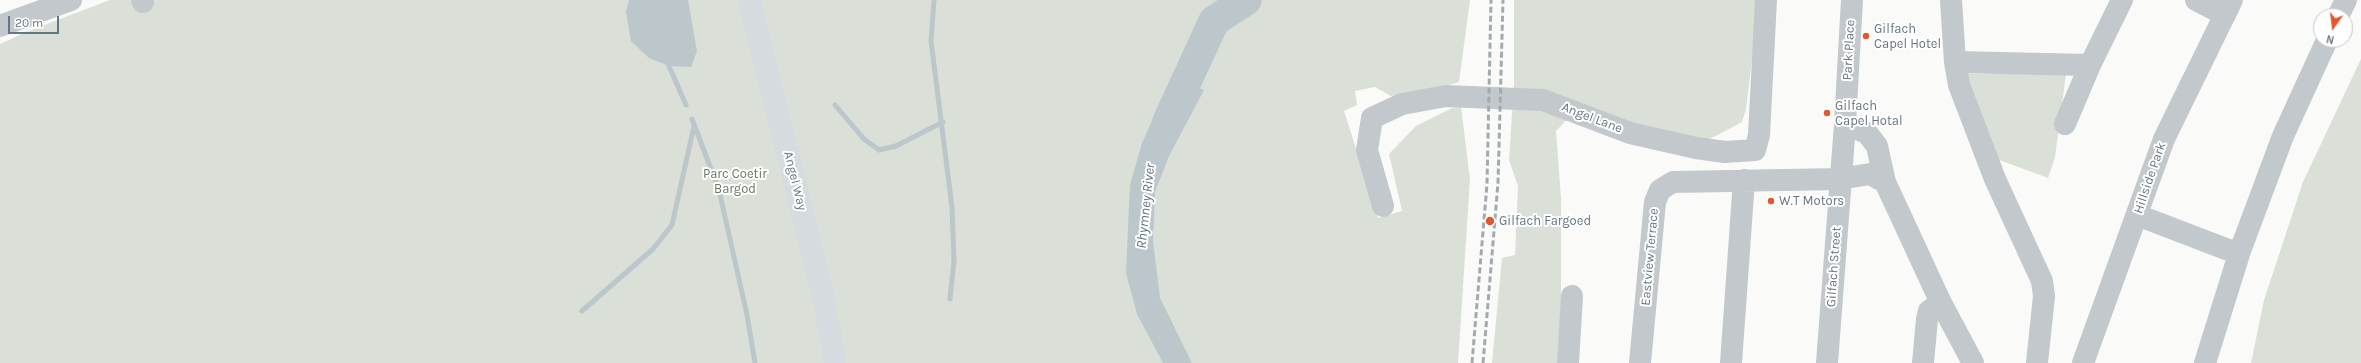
<!DOCTYPE html>
<html>
<head>
<meta charset="utf-8">
<style>
  body { margin:0 }
  #map { position:relative; width:2361px; height:363px; overflow:hidden; background:#fafaf8; font-family:Karla,sans-serif }
  canvas { display:block }
  .north { position:absolute; left:2313px; top:8px; width:40px; height:40px; box-sizing:border-box; background:#fff; border:1px solid #c1c8cd; border-radius:50%; rotate:194deg; font-size:11px; font-weight:700; line-height:16px; text-align:center; color:#657683 }
  .north::after { content:''; display:block; margin:auto; width:14px; height:18px; background:#e4572e; clip-path:polygon(50% 0,100% 100%,50% 72%,0 100%) }
  .scale { position:absolute; left:8px; top:16px; width:51px; height:18px; box-sizing:border-box; border:2px solid #657683; border-top:0; padding-left:5px; font-size:12px; line-height:14px; white-space:nowrap; color:#657683; -webkit-text-stroke:3px #fff; paint-order:stroke }
</style>
</head>
<body>
<div id="map">
<canvas width="2361" height="363"></canvas>
<div class="north">N</div>
<div class="scale">20 m</div>
</div>
<script>
const ctx = document.querySelector('canvas').getContext('2d');
ctx.lineJoin = 'round';
function fillPath(path, color) { ctx.fillStyle = color; ctx.fill(path, 'evenodd'); }
const shape = rows => new Path2D(rows.map(r => 'M' + r).join(''));
function trace(path, color, width, dash) { ctx.strokeStyle = color; ctx.lineWidth = width; ctx.lineCap = dash ? 'butt' : 'round'; ctx.setLineDash(dash || []); ctx.stroke(path); }
function label(font, color, halo, rows, align = 'center') {
  ctx.font = font + ' Karla,sans-serif'; ctx.lineWidth = 4; ctx.setLineDash([]); ctx.textBaseline = 'middle'; ctx.strokeStyle = halo; ctx.fillStyle = color; for (const [text, x, y, turn = 0] of rows) {
    ctx.save(); ctx.translate(x, y); ctx.rotate((+turn || 0) * Math.PI / 180); ctx.textAlign = isNaN(turn) ? turn : align; if (halo) ctx.strokeText(text, 0, 0); ctx.fillText(text, 0, 0); ctx.restore();
  }
}
fillPath(shape([
  [110,0,130,0,135,4,150,0,1470,0,1459,82,1432,90,1391,96,1375,87,1355,91,1357,105,1344,111,1378,218,1402,211,1389,154,1416,126,1452,108,1461,107,1470,179,1458,363,0,363,0,44,26,32],
  [1514,0,1759,0,1746,109,1742,122,1706,141,1658,132,1581,105,1556,131,1561,199,1561,303,1558,363,1492,363,1502,258,1515,255,1518,186,1509,160,1514,83],
  [2361,59,2361,363,2251,363,2264,300,2303,182],
  [1964,74,2066,74,2055,157,2048,178,1994,158]
]), '#dadfd7');
fillPath(shape([
  [629,0,688,0,697,51,691,67,669,66,649,58,631,41,626,12],
  [1172,76,1204,90,1169,156,1155,192,1153,241,1160,298,1192,363,1163,363,1137,314,1126,273,1130,185,1142,143]
]), '#bbc7cb');
trace(shape([
  [934,0,931,41,952,207,954,260,950,299],
  [669,66,686,105],
  [835,105,864,139,879,150,896,146,943,122],
  [692,119,719,190,747,315,755,363],
  [582,311,653,249,672,225,694,126]
]), '#bbc7cb', 5);
trace(shape([
  [1168,121,1214,21,1246,0]
]), '#bbc7cb', 31);
trace(shape([
  [142,0,143,2],
  [1951,0,1955,62,1959,85,1995,179,2042,281,2044,296,2037,363],
  [2196,0,2225,15],
  [2338,16,2346,0],
  [0,26,71,0],
  [1955,62,2090,65],
  [1845,124,1867,133,1877,146,1885,182,1941,303,1973,363],
  [2065,124,2090,65,2122,0],
  [1383,206,1367,150,1372,118,1402,104,1446,96,1543,100,1630,133,1696,148,1725,152,1755,150,1759,135,1766,0],
  [2137,215,2239,254],
  [1568,363,1572,296],
  [1640,363,1655,202,1660,190,1673,182,1840,179,1870,174,1885,182],
  [1731,363,1744,180],
  [1827,363,1845,124,1852,0],
  [1923,363,1927,319,1929,311,1941,303],
  [2083,363,2164,139,2232,0],
  [2205,363,2240,251,2283,136,2327,40]
]), '#c3c8cc', 22);
trace(shape([
  [749,0,823,295,835,363]
]), '#d6dbdf', 22);
trace(shape([
  [1472,363,1487,184,1491,0],
  [1483,363,1498,183,1503,0]
]), '#a2aab0', 3, [6, 3]);
for (const [x, y, r, color] of [
  [1866,36,4,"#e4572e"],
  [1827,113,4,"#e4572e"],
  [1771,201,4,"#e4572e"],
  [1490,221,5,"#e4572e"]
]) { const dot = new Path2D(); dot.arc(x, y, r, 0, 2 * Math.PI); ctx.fillStyle = color; ctx.fill(dot); trace(dot, '#fff', 1.5); }
label('13px', '#657683', '#fff', [
  ["Gilfach",1874,29],
  ["Capel Hotel",1874,44],
  ["Gilfach",1835,106],
  ["Capel Hotal",1835,121],
  ["W.T Motors",1779,201],
  ["Gilfach Fargoed",1499,221]
], 'left');
label('13px', '#657683', '#fff', [
  ["Park Place",1849,50,-87],
  ["Angel Lane",1592,118,21],
  ["Hillside Park",2150,178,-71],
  ["Angel Way",795,181,76],
  ["Eastview Terrace",1650,257,-85],
  ["Gilfach Street",1834,267,-86]
]);
label('13px', '#687a64', '#fff', [
  ["Parc Coetir",735,174],
  ["Bargod",735,189]
]);
label('italic 14px', '#60757c', '#fff', [
  ["Rhymney River",1146,206,-84]
]);
</script>
</body>
</html>
